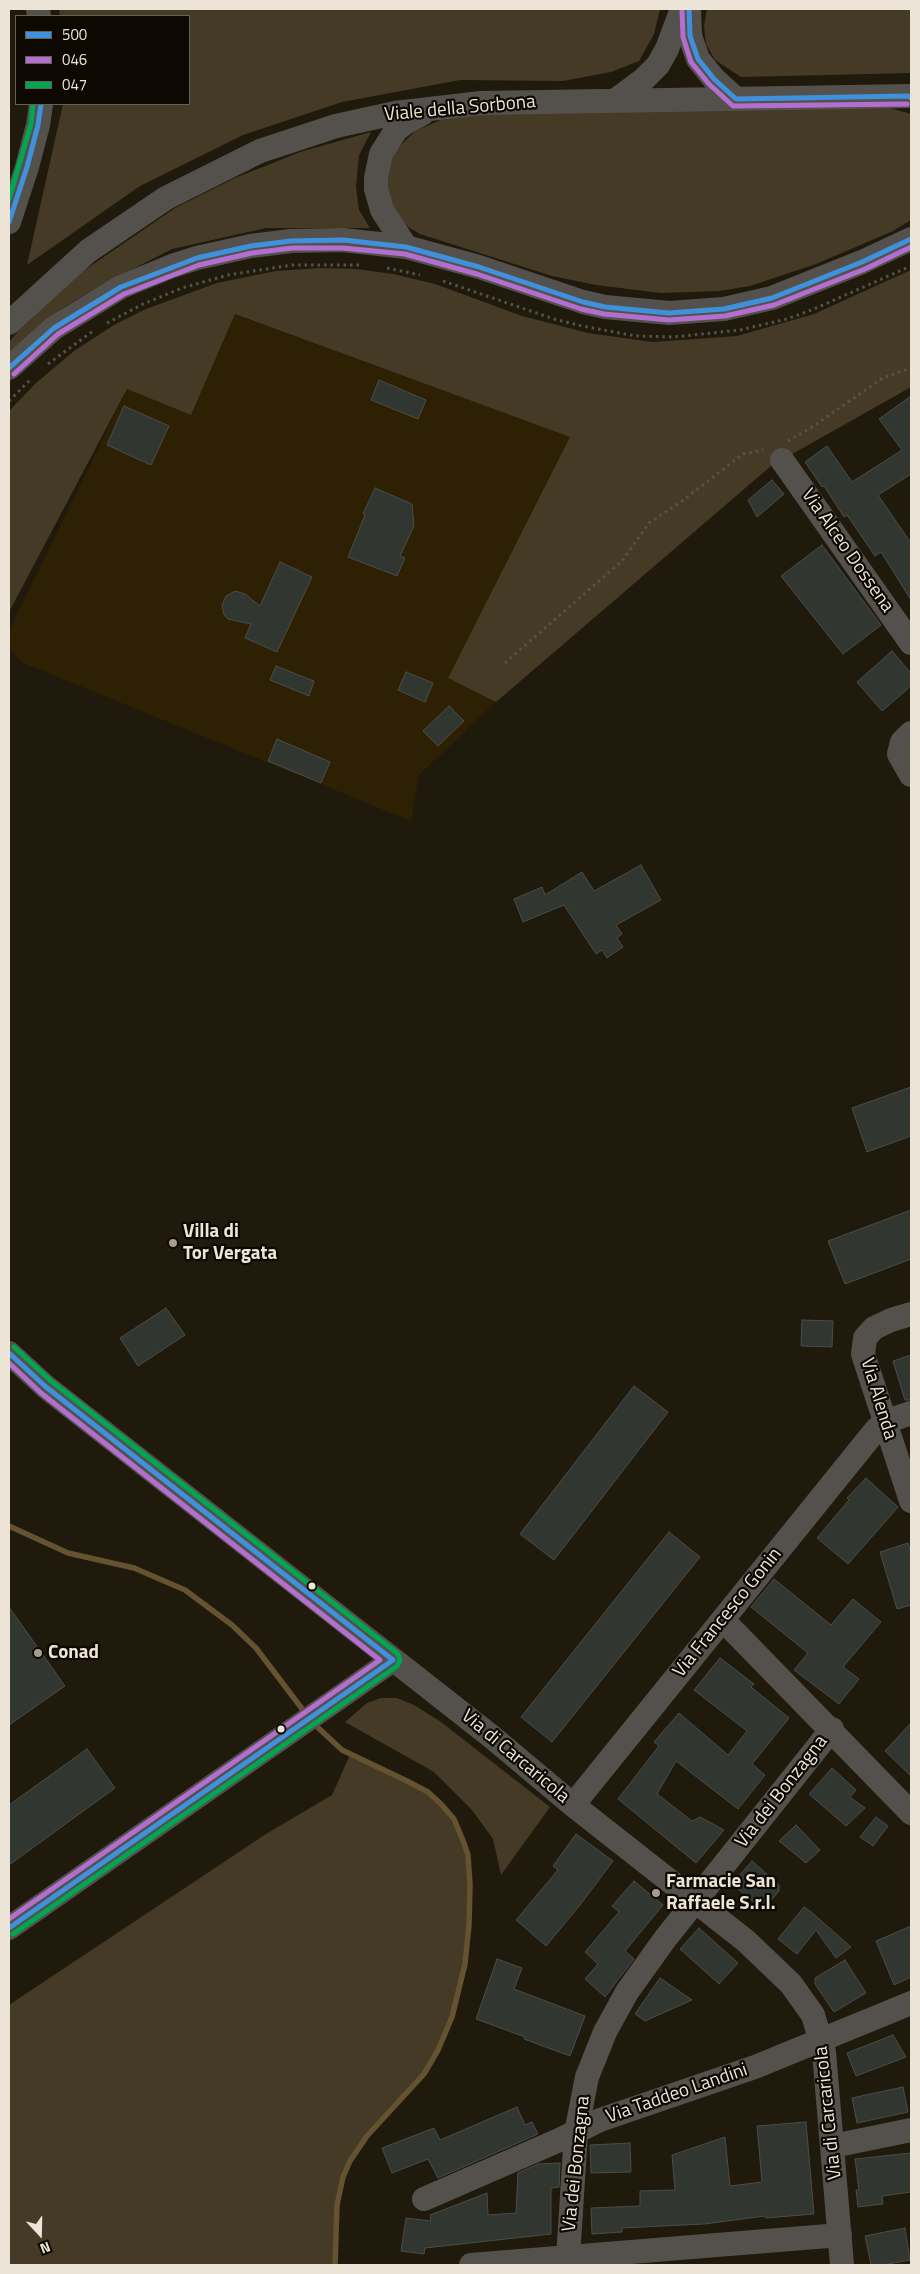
<!DOCTYPE html>
<html>
<head>
<meta charset="utf-8">
<style>
  body { margin:0 }
  #map { position:relative; width:920px; height:2274px; overflow:hidden; background:#201a0d; font-family:"Titillium Web",sans-serif }
  canvas { display:block }
  .frame { position:absolute; inset:0; border:10px solid #ece4d6; pointer-events:none }
  .legend { position:absolute; left:15px; top:15px; width:175px; height:90px; box-sizing:border-box; background:#0d0802; border:1px solid #666057; margin:0; padding:6px 9px; list-style:none; font-size:15px; color:#ece4d6 }
  .legend li { display:flex; align-items:center; gap:10px; height:25px }
  .legend b { width:25px; border:1px solid #666057 }
  .north { position:absolute; left:15px; top:2209px; width:50px; height:50px; -webkit-text-stroke:4px #0d0802; paint-order:stroke; rotate:159deg; font-size:14px; font-weight:700; line-height:20px; text-align:center; color:#ece4d6 }
  .north::after { content:''; display:block; margin:auto; width:18px; height:22px; background:#ece4d6; clip-path:polygon(50% 0,100% 100%,50% 72%,0 100%) }
</style>
</head>
<body>
<div id="map">
<canvas width="920" height="2274"></canvas>
<div class="frame"></div>
<ul class="legend">
<li><b style="height:6px;background:#4091dc"></b>500</li>
<li><b style="height:6px;background:#b36fd0"></b>046</li>
<li><b style="height:6px;background:#00a651"></b>047</li>
</ul>
<div class="north">N</div>
</div>
<script>
const ctx = document.querySelector('canvas').getContext('2d');
ctx.lineJoin = 'round';
function fillPath(path, color) { ctx.fillStyle = color; ctx.fill(path, 'evenodd'); }
const shape = rows => new Path2D(rows.map(r => 'M' + r).join(''));
function trace(path, color, width, dash) { ctx.strokeStyle = color; ctx.lineWidth = width; ctx.lineCap = dash ? 'butt' : 'round'; ctx.setLineDash(dash || []); ctx.stroke(path); }
function label(font, color, halo, rows, align = 'center') {
  ctx.font = font + ' "Titillium Web",sans-serif'; ctx.lineWidth = 4.5; ctx.setLineDash([]); ctx.textBaseline = 'middle'; ctx.strokeStyle = halo; ctx.fillStyle = color; for (const [text, x, y, turn = 0] of rows) {
    ctx.save(); ctx.translate(x, y); ctx.rotate((+turn || 0) * Math.PI / 180); ctx.textAlign = isNaN(turn) ? turn : align; if (halo) ctx.strokeText(text, 0, 0); ctx.fillText(text, 0, 0); ctx.restore();
  }
}
fillPath(shape([
  [234,314,571,437,448,678,496,702,419,775,411,821,21,662,9,647,9,631,127,389,191,415]
]), '#2e2003');
fillPath(shape([
  [59,9,660,9,654,34,639,61,611,72,563,81,460,80,342,102,243,135,140,186,27,265,63,104,189,104,189,16,60,16],
  [707,9,911,9,911,73,741,77,715,60,706,44,704,26],
  [890,108,911,114,911,220,893,231,816,264,750,286,719,291,661,293,596,285,552,276,420,234,408,227,393,210,385,180,395,151,415,131,441,120,486,113],
  [371,132,359,155,356,187,359,210,370,228,266,228,172,249,98,287,66,306,45,321,9,352,9,342,20,329,79,274,175,208,237,177,268,165,300,152],
  [319,268,356,269,393,274,435,284,522,316,588,333,653,342,737,336,814,314,911,270,911,387,771,466,496,702,448,678,570,437,235,314,191,415,127,389,9,612,9,411,36,383,74,351,114,325,146,309,217,283,276,271],
  [381,1698,397,1698,414,1705,441,1722,550,1807,501,1875,493,1839,472,1810,434,1772,345,1722,367,1703],
  [350,1755,422,1788,434,1797,454,1819,468,1855,470,1912,465,1964,459,1989,452,2017,438,2050,417,2083,361,2144,346,2168,337,2205,335,2265,9,2265,9,2005,266,1834,332,1795]
]), '#453a25');
trace(shape([
  [9,1526,68,1553,134,1568,185,1590,232,1625,256,1648,306,1714],
  [313,1723,342,1750,407,1781,428,1792,441,1804,454,1819,464,1843,468,1855,470,1885,469,1925,465,1964,452,2017,438,2050,424,2074,367,2136,350,2161,343,2177,337,2205,335,2265]
]), '#645230', 5.5);
const building = shape([
  [379,380,426,400,418,419,371,400,379,380],
  [911,396,911,474,878,495,911,543,911,600,881,552,875,556,847,515,844,517,824,486,822,487,805,462,827,446,852,482,902,450,879,419,911,396],
  [124,406,169,426,151,465,107,445,124,406],
  [772,480,784,494,757,517,748,500,772,480],
  [375,488,412,504,414,526,400,556,405,558,397,576,348,557,365,515,363,514,375,488],
  [822,545,881,625,843,654,781,576,822,545],
  [280,562,312,577,277,652,245,638,251,624,228,619,224,615,222,605,226,596,235,591,245,594,260,606,280,562],
  [892,651,911,673,911,686,882,711,857,682,892,651],
  [276,666,314,681,309,696,270,680,276,666],
  [406,672,433,683,425,702,398,690,406,672],
  [449,706,464,721,438,746,423,731,449,706],
  [277,739,330,762,321,783,268,761,277,739],
  [641,865,661,900,616,925,622,934,617,938,623,947,607,958,602,950,596,954,564,905,523,922,514,899,542,887,545,895,582,872,594,891,641,865],
  [911,1087,911,1136,867,1152,852,1108,911,1087],
  [911,1210,911,1259,845,1284,828,1241,911,1210],
  [166,1308,185,1335,138,1366,120,1338,166,1308],
  [802,1320,833,1321,832,1347,801,1346,802,1320],
  [911,1355,911,1400,905,1400,893,1361,911,1355],
  [634,1386,668,1412,554,1560,520,1534,634,1386],
  [866,1478,898,1507,848,1564,817,1538,849,1500,847,1498,866,1478],
  [669,1532,700,1557,552,1742,521,1717,669,1532],
  [908,1543,911,1553,911,1605,897,1609,880,1552,908,1543],
  [774,1579,831,1625,853,1599,881,1622,843,1667,859,1679,839,1704,794,1670,808,1653,751,1607,774,1579],
  [9,1607,65,1686,9,1725,9,1607],
  [720,1658,754,1684,751,1687,789,1718,752,1764,765,1775,738,1809,676,1761,657,1794,692,1821,700,1817,724,1830,696,1863,618,1799,659,1746,654,1742,679,1713,728,1755,747,1731,694,1690,720,1658],
  [911,1723,911,1776,885,1751,911,1723],
  [87,1749,115,1788,9,1865,9,1805,87,1749],
  [832,1768,856,1790,850,1797,865,1808,846,1826,809,1794,832,1768],
  [876,1817,888,1826,873,1846,860,1837,876,1817],
  [796,1825,820,1850,806,1863,779,1841,796,1825],
  [576,1834,613,1861,580,1905,546,1946,516,1920,558,1870,553,1866,576,1834],
  [752,1861,779,1885,779,1891,763,1910,732,1884,752,1861],
  [634,1881,663,1905,625,1951,634,1959,605,1997,585,1979,598,1964,585,1952,619,1912,612,1906,634,1881],
  [804,1907,810,1911,851,1947,836,1958,816,1930,797,1954,778,1939,804,1907],
  [911,1926,911,1977,894,1985,876,1941,911,1926],
  [699,1928,738,1963,719,1984,680,1949,699,1928],
  [497,1959,522,1968,514,1989,585,2016,570,2056,524,2039,525,2037,476,2019,497,1959],
  [845,1960,866,1993,834,2012,815,1984,815,1978,845,1960],
  [660,1978,692,2000,645,2021,635,2014,660,1978],
  [893,2035,906,2057,856,2076,847,2053,893,2035],
  [903,2087,908,2112,857,2123,852,2098,903,2087],
  [517,2107,525,2125,532,2122,538,2134,438,2178,428,2159,392,2173,382,2148,434,2128,440,2140,517,2107],
  [806,2122,814,2214,766,2218,765,2216,704,2224,622,2228,622,2232,592,2234,591,2208,640,2206,640,2191,675,2190,672,2155,725,2137,730,2186,762,2182,757,2126,806,2122],
  [630,2143,631,2172,591,2173,590,2145,630,2143],
  [911,2153,911,2192,882,2196,883,2204,858,2207,856,2190,859,2190,855,2159,911,2153],
  [560,2163,559,2187,551,2188,551,2234,425,2248,424,2254,401,2251,406,2218,431,2221,430,2215,487,2193,488,2215,516,2213,518,2173,538,2164,560,2163],
  [905,2228,910,2260,882,2265,871,2265,865,2236,905,2228]
]);
fillPath(building, '#323631');
trace(building, '#494d49', 1);
trace(shape([
  [387,268,420,275],
  [443,281,554,319,582,326,636,336,674,337,740,330,787,319,814,309,911,266],
  [107,323,143,304,182,288,228,275,292,265,361,265],
  [48,364,93,331],
  [9,401,30,380],
  [788,441,812,427,883,378,911,368],
  [505,663,622,561,649,523,682,501,743,454,763,450]
]), '#55514b', 3, [2.5, 4]);
trace(shape([
  [38,9,39,16],
  [689,9,690,36,698,59,714,79,736,99],
  [616,100,643,80,658,65,667,49,682,9],
  [9,222,27,167,38,125,41,104],
  [406,247,382,210,376,189,376,178,381,154,396,130,405,123,422,114],
  [9,323,88,251,166,198,260,151,336,126,395,113,481,103,911,96],
  [9,368,54,328,121,287,172,266,197,258,251,246,291,241,343,240,406,247,479,267,583,302,605,307,669,313,724,309,772,298,862,262,911,239],
  [782,460,911,643],
  [911,733,902,742,899,754,911,775],
  [911,1314,891,1320,874,1328,865,1338,863,1354,911,1501],
  [9,1353,46,1387,492,1737,573,1805,746,1941,791,1984,813,2015,824,2052,842,2265],
  [723,1620,911,1813],
  [573,1805,875,1431,884,1422,911,1413],
  [9,1928,393,1660],
  [833,2146,911,2130],
  [424,2199,557,2141,600,2120,755,2067,911,2003],
  [471,2265,840,2235],
  [566,2265,568,2258,576,2133,587,2077,605,2032,627,1992,665,1939,832,1729]
]), '#54514d', 24);
trace(shape([
  [689,9,690,36,698,59,714,79,736,99,908,96,911,98],
  [9,222,27,167,38,125,41,104],
  [9,368,54,328,121,287,197,258,251,246,291,241,343,240,406,247,479,267,583,302,605,307,669,313,724,309,772,298,862,262,911,239],
  [9,1353,46,1387,393,1660],
  [9,1928,393,1660]
]), '#4091dc', 5);
trace(shape([
  [682,9,683,37,691,62,709,84,733,106,907,104],
  [14,374,58,334,124,294,199,265,252,253,292,248,343,248,405,254,477,274,581,309,604,314,669,320,725,316,774,305,865,269,911,247],
  [9,1363,41,1393,380,1660,9,1919]
]), '#b36fd0', 5);
trace(shape([
  [9,199,31,124,33,104],
  [13,1934,397,1666,400,1660,398,1654,51,1381,14,1347]
]), '#00a651', 5);
for (const [x, y, r, color] of [
  [173,1243,5,"#a59d90"],
  [312,1586,4.5,"#ece4d6"],
  [38,1653,5,"#a59d90"],
  [281,1729,4.5,"#ece4d6"],
  [656,1893,5,"#a59d90"]
]) { const dot = new Path2D(); dot.arc(x, y, r, 0, 2 * Math.PI); ctx.fillStyle = color; ctx.fill(dot); trace(dot, '#0d0802', 2); }
label('19px', '#ece4d6', '#0d0802', [
  ["Viale della Sorbona",460,109,-5],
  ["Via Alceo Dossena",847,551,55],
  ["Via Alenda",878,1399,73],
  ["Via Francesco Gonin",728,1613,-51],
  ["Via di Carcaricola",515,1757,40],
  ["Via dei Bonzagna",782,1792,-52],
  ["Via Taddeo Landini",677,2094,-19],
  ["Via di Carcaricola",829,2113,-96],
  ["Via dei Bonzagna",577,2164,-84]
]);
label('bold 19px', '#ece4d6', '#0d0802', [
  ["Villa di",183,1232],
  ["Tor Vergata",183,1254],
  ["Conad",48,1653],
  ["Farmacie San",666,1882],
  ["Raffaele S.r.l.",666,1904]
], 'left');
</script>
</body>
</html>
